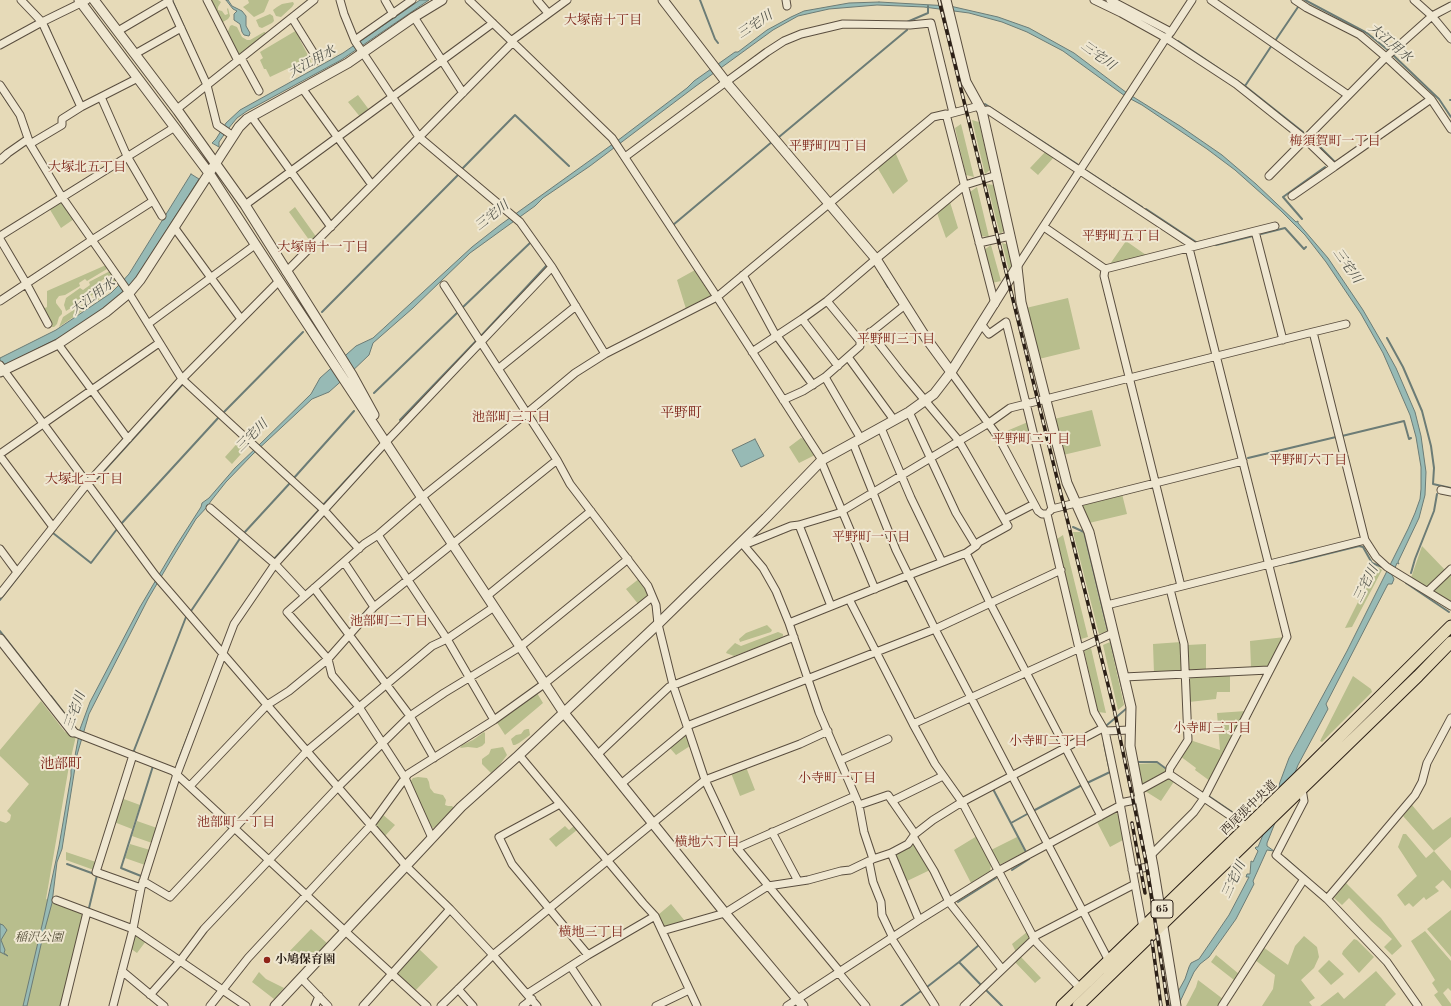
<!DOCTYPE html>
<html>
<head>
<meta charset="utf-8">
<style>
  body { margin:0 }
  canvas { display:block; background:#e6dab8 }
</style>
</head>
<body>
<canvas width="1451" height="1006"></canvas>
<script>
const ctx = document.querySelector('canvas').getContext('2d');
ctx.lineJoin = 'round';
function fillPath(path, color) { ctx.fillStyle = color; ctx.fill(path, 'evenodd'); }
const shape = rows => new Path2D(rows.map(r => 'M' + r).join(''));
function trace(path, color, width, dash) { ctx.strokeStyle = color; ctx.lineWidth = width; ctx.lineCap = dash ? 'butt' : 'round'; ctx.setLineDash(dash || []); ctx.stroke(path); }
function label(font, color, halo, rows, align = 'center') {
  ctx.font = font + ' "Old Standard TT","Noto Serif JP",serif'; ctx.lineWidth = 4; ctx.setLineDash([]); ctx.textBaseline = 'middle'; ctx.strokeStyle = halo; ctx.fillStyle = color; for (const [text, x, y, turn = 0] of rows) {
    ctx.save(); ctx.translate(x, y); ctx.rotate((+turn || 0) * Math.PI / 180); ctx.textAlign = isNaN(turn) ? turn : align; if (halo) ctx.strokeText(text, 0, 0); ctx.fillText(text, 0, 0); ctx.restore();
  }
}
fillPath(shape([
  [210,0,218,0,221,2,218,7,218,10,222,11,225,15,228,14,227,9,228,8,230,16,228,19,223,22,221,22],
  [248,0,269,0,264,12,254,17,243,7,249,3],
  [293,2,294,4,292,7,281,17,276,16,273,10,277,7,282,4],
  [270,14,273,16,274,21,272,23,262,28,259,27,256,20],
  [232,25,237,27,242,37,247,40,250,40,264,32,265,32,266,35,240,56,238,56,227,34,230,26],
  [297,30,302,38,300,40,312,63,293,74,289,68,270,77,266,69,264,69,260,60,263,58,260,52],
  [358,95,370,111,361,118,348,102],
  [972,120,979,122,990,170,985,174],
  [961,124,974,177,966,175,955,128],
  [1046,151,1054,157,1038,175,1030,168],
  [895,152,908,181,893,194,877,167],
  [987,184,994,185,1005,230,1000,234],
  [977,187,989,237,981,236,970,192],
  [58,202,63,203,74,219,61,228,49,208],
  [950,202,958,228,946,238,937,213],
  [295,207,317,238,312,244,289,212],
  [1126,241,1146,255,1110,264],
  [1002,243,1009,245,1014,264,1009,271],
  [991,245,1001,281,992,283,984,250],
  [106,265,107,269,87,281,85,279,79,283,80,286,65,295,59,296,56,300,56,303,62,311,62,314,59,317,57,324,54,327,52,327,41,307,45,308,47,307,47,291],
  [695,270,712,295,710,299,686,309,677,280],
  [110,271,118,282,106,291,105,286,111,281,107,277,101,281,102,285,99,291,66,311,64,305,66,298,80,288,83,290,90,285,89,282],
  [98,294,104,296,59,327,63,317],
  [1068,298,1080,349,1039,359,1026,308],
  [1092,410,1101,446,1063,455,1054,419],
  [1028,422,1031,436,1007,446,1002,436,1009,430],
  [242,438,249,445,232,464,225,457],
  [801,438,804,439,815,455,799,463,789,447],
  [1122,494,1127,514,1089,523,1082,507,1085,503],
  [1073,532,1083,532,1107,632,1099,634],
  [1063,535,1088,637,1081,639,1057,539],
  [1422,546,1446,571,1430,586,1425,587,1411,578],
  [1373,564,1382,570,1352,627,1345,628,1368,582],
  [1451,572,1451,603,1435,593,1435,587],
  [640,578,647,587,649,596,639,605,626,589],
  [767,625,772,630,771,632,740,642,739,639,746,633],
  [778,632,783,634,783,636,780,639,734,656,726,653,727,651,735,643,741,646],
  [1285,637,1269,665,1264,668,1251,668,1250,641],
  [1110,642,1124,705,1118,710,1103,645],
  [1181,642,1182,669,1179,672,1154,674,1153,644],
  [1206,644,1206,670,1190,671,1187,668,1187,645],
  [1091,648,1106,713,1098,712,1084,650],
  [1230,675,1230,692,1217,692,1216,699,1189,702,1188,678,1190,676],
  [1353,676,1371,689,1372,692,1322,742,1320,741],
  [537,693,543,703,505,735,496,721],
  [41,701,65,732,76,736,69,766,46,899,84,913,62,1006,0,1006,0,821,6,823,10,820,11,815,7,811,29,784,0,756,0,750],
  [1246,711,1210,781,1195,770,1196,768,1180,756,1190,740,1220,750,1217,713],
  [527,729,529,729,530,735,519,743,515,745,513,745,511,739,516,735,521,734,524,730],
  [484,732,485,733,485,743,482,746,477,748,468,747,460,748,462,745,473,740],
  [684,734,687,735,690,746,676,755,669,747],
  [503,747,507,755,498,767,491,773,482,764,482,759,489,754,491,749],
  [1157,763,1167,771,1165,773,1141,786,1136,764],
  [746,767,755,790,740,796,731,773],
  [418,777,427,778,429,782,430,788,434,793,443,795,446,800,445,805,448,806,452,806,454,808,435,827,433,828,429,826,410,782,413,778],
  [1165,778,1173,779,1175,780,1161,801,1145,791],
  [121,798,140,805,132,829,114,822],
  [1412,805,1433,830,1451,817,1451,837,1434,851,1451,871,1451,889,1443,880,1435,887,1439,891,1426,900,1424,897,1413,907,1409,903,1405,906,1397,895,1417,876,1398,847,1403,834,1406,834,1426,858,1434,851,1403,816],
  [1114,812,1119,815,1123,840,1110,847,1097,822],
  [382,814,395,825,385,836,376,826,376,824],
  [137,821,157,828,152,843,132,836],
  [565,826,569,830,574,826,577,830,556,847,549,839],
  [977,836,991,865,990,871,971,883,954,850],
  [1017,837,1025,852,1001,864,995,862,989,851],
  [914,842,930,870,905,882,894,854],
  [130,844,150,850,145,865,125,858],
  [66,852,96,862,94,870,66,860],
  [1346,883,1381,918,1402,946,1392,955,1384,947,1392,939,1371,921,1349,898,1342,905,1334,898],
  [671,904,685,921,664,929,658,915],
  [1451,910,1451,957,1427,929],
  [311,929,328,944,308,965,300,959,293,966,283,958],
  [1425,931,1451,961,1451,991,1448,988,1443,993,1451,1004,1451,1006,1442,1006,1434,995,1438,992,1432,983,1435,980,1411,941],
  [1027,932,1029,936,1029,940,1016,952,1012,944],
  [135,934,146,941,137,953,130,948],
  [1304,936,1317,947,1319,957,1314,968,1301,980,1315,998,1309,1002,1312,1006,1262,1006,1273,989,1275,975,1255,960,1263,947,1288,965,1295,946],
  [1354,939,1357,940,1374,957,1359,973,1342,954,1343,951],
  [419,949,438,967,414,992,396,974],
  [1216,955,1239,974,1234,980,1211,962],
  [1020,956,1041,978,1035,983,1014,961],
  [1329,960,1344,974,1331,985,1318,971],
  [1376,971,1396,994,1385,1005,1386,1006,1320,1006,1338,992,1344,999],
  [259,972,266,979,284,988,274,999,252,982],
  [1198,980,1223,999,1218,1006,1186,1006,1196,987]
]), '#b8be8d');
const water = shape([
  [226,0,228,0,232,6,242,11,246,16,246,26,250,33,249,36,244,35,242,32,240,24,234,20,234,14,237,11,233,9,226,0],
  [420,0,429,0,341,60,247,111,237,118,228,129,219,142,219,147,212,143,216,139,226,123,240,110,343,53,420,0],
  [879,2,950,6,998,17,1029,28,1074,53,1127,93,1180,126,1222,155,1256,184,1296,222,1298,221,1298,223,1328,258,1363,310,1385,348,1396,368,1415,412,1421,436,1426,472,1425,495,1419,518,1398,562,1399,564,1397,563,1392,575,1394,579,1392,584,1388,584,1326,704,1328,709,1298,765,1267,843,1267,846,1274,851,1267,850,1253,881,1254,884,1236,919,1209,957,1200,964,1194,972,1178,1006,1170,1006,1185,979,1189,967,1191,963,1199,959,1229,915,1249,877,1246,877,1247,874,1250,874,1251,861,1253,862,1258,851,1255,848,1256,847,1258,847,1267,825,1280,782,1289,758,1347,651,1408,529,1415,513,1420,499,1421,489,1421,467,1416,437,1410,415,1383,353,1361,314,1326,262,1305,235,1281,211,1235,170,1207,149,1142,105,1125,96,1063,51,1027,32,1002,22,969,13,924,7,877,5,829,9,798,16,773,30,696,86,590,166,543,198,535,206,470,253,413,308,373,343,369,355,347,376,329,392,312,399,253,454,226,482,211,501,207,507,196,519,171,560,148,599,89,714,77,755,62,849,57,862,52,903,43,936,27,1006,23,1006,43,921,59,846,71,776,71,765,74,761,80,729,90,702,140,607,176,546,201,507,202,503,209,498,235,468,258,446,311,394,320,378,356,346,373,338,472,247,500,225,617,141,687,88,694,81,735,52,738,52,767,30,791,17,804,11,849,3,879,2],
  [191,174,199,179,136,278,123,293,106,308,61,337,0,367,0,358,56,330,111,293,120,284,129,274,191,174],
  [755,439,764,456,741,467,732,450,755,439],
  [0,924,3,925,7,930,1,940,5,950,4,953,8,956,0,952,0,924]
]);
fillPath(water, '#97bab5');
trace(water, '#6c7c76', 1);
trace(shape([
  [172,0,193,47],
  [700,0,715,39,718,43],
  [1305,0,1367,33,1389,51],
  [907,22,928,13,928,6],
  [1149,25,1161,31],
  [48,26,51,34],
  [1178,41,1245,86,1303,132],
  [1275,41,1298,7],
  [1392,54,1439,99,1451,117],
  [1245,86,1272,45],
  [1,92,10,106],
  [1450,100,1451,100],
  [985,104,1077,164],
  [779,137,907,30],
  [1313,140,1334,161],
  [461,170,515,115,569,166],
  [1087,171,1110,186],
  [1113,188,1142,207],
  [1146,209,1196,242],
  [1302,219,1283,197,1325,167],
  [673,225,773,141],
  [1261,234,1285,228,1304,249,1306,247],
  [1216,245,1253,236],
  [879,271,888,287],
  [891,291,898,302],
  [462,308,531,242],
  [322,312,459,174],
  [480,337,547,265],
  [1387,338,1403,367,1422,411,1431,446,1434,468,1433,484,1451,488],
  [374,393,458,312],
  [223,413,303,332],
  [400,420,476,341],
  [1342,436,1404,421,1409,439,1411,438],
  [1248,458,1336,437],
  [293,479,354,411],
  [93,483,182,385],
  [323,505,372,452],
  [121,524,219,417],
  [1073,527,1084,532,1108,631],
  [53,533,91,563,117,529],
  [244,533,290,483],
  [275,558,318,511],
  [1290,563,1359,546,1363,547,1372,563,1382,567],
  [1411,573,1415,559,1434,511,1437,494],
  [1406,583,1449,612],
  [0,600,25,568],
  [191,611,241,537],
  [0,631,46,690],
  [51,696,72,723],
  [1107,725,1127,708,1110,638],
  [133,753,186,617],
  [1136,762,1157,762,1165,768],
  [177,764,194,720],
  [1087,783,1110,772,1104,743],
  [993,789,1026,852],
  [1210,797,1238,816],
  [1033,811,1082,785],
  [1011,823,1029,813],
  [1285,858,1310,880],
  [67,864,97,875,89,908],
  [1012,870,1029,859],
  [141,876,121,868,153,766],
  [958,902,996,878],
  [959,962,979,945,977,943],
  [927,987,959,962,981,985],
  [986,990,1002,1006],
  [901,1006,921,991]
]), '#6c7c76', 2);
const minor = shape([
  [21,0,42,22,81,107,138,78],
  [168,0,207,85,217,125,233,136],
  [207,0,238,61],
  [340,0,344,14,355,41,419,137,520,222,552,267,605,354],
  [385,0,393,14],
  [469,0,612,138,717,297,822,460],
  [537,0,548,13],
  [786,0,787,6],
  [1094,0,1121,13,1166,38,1236,84,1305,139,1334,167,1431,99],
  [1110,0,1171,32],
  [1211,0,1348,95],
  [1295,0,1307,8,1360,35,1386,57,1431,99,1451,129],
  [1414,0,1432,16,1451,39],
  [414,17,463,93],
  [292,18,318,60],
  [118,31,169,1],
  [355,40,412,0],
  [511,41,567,0],
  [0,45,42,22,87,0],
  [135,54,181,28],
  [241,58,259,91],
  [0,85,20,115,30,144,62,197,127,290,182,379,324,510,359,549],
  [302,88,372,185],
  [101,97,127,156,162,216],
  [177,109,314,0],
  [982,111,988,110,1194,246],
  [949,114,979,106],
  [251,116,331,227],
  [30,144,62,125,62,119,81,107],
  [625,157,726,82,767,52,784,41,801,34,843,24,910,25,931,23,953,113],
  [0,160,8,153,28,139],
  [1269,176,1386,57,1432,16,1451,6],
  [1292,196,1334,167],
  [245,205,493,23],
  [174,227,241,319],
  [1044,227,1105,269,1255,231,1283,340],
  [1255,231,1275,226],
  [0,236,175,127],
  [0,239,26,283,48,324],
  [979,243,1010,236],
  [1017,267,1166,38,1171,32,1192,0],
  [1105,269,1104,276,1181,586],
  [286,272,513,42],
  [743,275,776,336],
  [444,285,557,460,570,484,648,586,656,605,658,624,673,685,687,726,705,780,737,848,840,972],
  [0,301,92,240,153,201],
  [827,301,860,341,905,305],
  [802,319,838,366],
  [148,324,255,245],
  [981,324,989,334,1006,322,1052,509],
  [1313,332,1346,324],
  [777,336,813,385],
  [58,344,128,439],
  [752,352,802,319,827,301,876,259,965,185,997,175],
  [848,357,894,420],
  [0,365,155,575,406,866,450,909,493,955,537,1006],
  [498,369,576,306],
  [951,372,999,438,1038,511,1042,514,1047,514],
  [825,377,861,439],
  [783,400,803,391,825,377,860,346,860,341],
  [909,412,956,513,976,546],
  [881,428,911,498,942,562],
  [853,443,896,550,935,629,1109,961],
  [0,454,159,343],
  [0,456,53,527],
  [821,461,875,589],
  [1441,490,1451,492],
  [210,508,275,564,305,596],
  [842,511,989,423,1010,408,1313,332,1365,540,1376,557,1387,567,1451,606],
  [1050,511,1052,509,1243,461],
  [1047,514,1094,712,1105,731,1120,803,1143,928],
  [1005,519,1034,504],
  [799,525,831,606],
  [378,535,447,639,494,720],
  [741,542,763,568,776,591,789,623,819,712,859,805,864,832,873,859],
  [744,545,791,526,799,525,842,512],
  [0,549,17,572],
  [966,553,990,603,1101,816],
  [344,562,374,607],
  [314,588,410,716,434,758],
  [1428,591,1451,569],
  [0,594,87,484,182,379,279,281],
  [487,596,591,511],
  [849,599,913,724,935,764,962,802,1036,942,1080,988],
  [1107,605,1365,540],
  [789,623,909,575,966,553,976,546,979,542,1008,526,959,441,902,373,870,332],
  [1124,677,1269,670],
  [913,724,1113,633],
  [687,726,935,629,1061,570],
  [1105,731,1130,730],
  [73,732,173,771,345,931,427,1006],
  [307,751,432,646,447,639,494,607],
  [133,755,96,872,141,888],
  [519,755,643,903,655,916,697,1006],
  [597,755,669,687,794,637],
  [841,760,888,739],
  [1169,774,1170,768,1188,740,1184,644,1170,589],
  [621,784,687,729],
  [190,786,267,705,289,691,328,659,374,607,557,460],
  [1302,789,1304,801,1276,855,1327,899,1387,962,1418,1006],
  [1138,791,1169,774,1247,827],
  [892,801,943,776],
  [1120,803,1140,799],
  [560,804,499,837,512,864,588,955],
  [859,805,888,795,915,834],
  [772,832,798,881],
  [432,838,405,778,359,707,332,675,328,659,287,612,364,544,378,535,422,497,527,413,575,373,605,354,717,297,933,117,946,114,995,304],
  [914,838,934,871,949,902,1002,969],
  [737,848,855,796],
  [891,853,919,920],
  [1151,855,1194,812,1204,798,1287,637,1189,248],
  [869,862,873,882,881,902,882,915,893,938],
  [1132,870,1153,866],
  [143,881,170,897,307,751],
  [1327,899,1415,795,1422,782,1427,763,1451,718],
  [56,900,133,929,246,1006],
  [662,931,725,913,768,886,808,880,841,871,850,870,873,859,891,853,908,844,915,834,933,820,962,802,1103,728],
  [1033,937,1135,884],
  [892,939,935,1006],
  [571,967,597,1006],
  [122,971,164,1006],
  [839,973,866,1006],
  [301,978,328,1006],
  [458,989,473,1006],
  [527,994,588,955,655,916],
  [150,995,180,961,204,929,338,787,410,716,444,693,520,647,628,559],
  [64,1006,87,912],
  [113,1006,133,929,141,888,177,774,234,624,275,564,386,442,552,267],
  [210,1006,248,958,371,825,408,774,494,720,544,684,652,597],
  [315,1006,319,996],
  [363,1006,450,909],
  [441,1006,493,955,705,780,800,744,828,731],
  [523,1006,532,999],
  [656,1006,689,990],
  [787,1006,919,920,998,871,1121,805],
  [964,1006,1034,939],
  [1222,1006,1304,879]
]);
const tertiary = shape([
  [79,0,209,173,279,281,564,713,725,913,803,1006],
  [94,0,178,111,245,205,352,375,374,415],
  [663,0,726,82,876,259,926,338,951,372],
  [946,0,966,82,982,111,1017,267,1021,302,1067,483,1089,532,1124,677,1131,707,1130,746,1153,866,1176,1006],
  [0,372,58,344,106,312,129,293,140,280,239,127,247,119,348,63,414,17,442,0],
  [0,639,73,732],
  [275,1006,461,807,519,755,658,624,766,518,822,460,909,412,934,394,951,372,1017,267]
]);
const primary = shape([
  [1062,1006,1309,767,1451,626],
  [1078,1006,1418,676,1451,642]
]);
trace(minor, '#5a4e3f', 9);
trace(tertiary, '#5a4e3f', 11);
trace(primary, '#2c2017', 13);
trace(minor, '#efe7d1', 7);
trace(tertiary, '#efe7d1', 9);
trace(primary, '#e6dab8', 11);
const rail = shape([
  [939,0,1114,709,1146,862,1168,1006],
  [1132,823,1145,893],
  [1152,941,1161,1006]
]);
trace(rail, '#2c2017', 3.5);
trace(rail, '#efe7d1', 2, [6]);
for (const [x, y, r, color] of [
  [267,960,4,"#8f2418"]
]) { const dot = new Path2D(); dot.arc(x, y, r, 0, 2 * Math.PI); ctx.fillStyle = color; ctx.fill(dot); trace(dot, '#efe7d1', 1.5); }
for (const [x, y, w] of [
  [1162,909,22]
]) { const box = new Path2D(); box.roundRect(x - w / 2, y - 9, w, 18, 3); ctx.fillStyle = '#efe7d1'; ctx.fill(box); trace(box, '#2c2017', 1); }
label('bold 11px', '#2c2017', null, [
  ["65",1162,909]
]);
label('12px', '#2c2017', '#efe7d1', [
  ["西尾張中央道",1249,808,-44]
]);
label('italic 12px', '#564f3a', '#efe7d1', [
  ["稲沢公園",39,938]
]);
label('bold 12px', '#2c2017', '#efe7d1', [
  ["小鳩保育園",275,960]
], 'left');
label('13px', '#7a1f14', '#efe7d1', [
  ["大塚南十丁目",603,21],
  ["梅須賀町一丁目",1335,142],
  ["平野町四丁目",828,147],
  ["大塚北五丁目",87,168],
  ["平野町五丁目",1121,237],
  ["大塚南十一丁目",323,248],
  ["平野町三丁目",896,340],
  ["池部町三丁目",511,418],
  ["平野町二丁目",1031,440],
  ["平野町六丁目",1308,461],
  ["大塚北二丁目",84,480],
  ["平野町一丁目",871,538],
  ["池部町二丁目",389,622],
  ["小寺町三丁目",1212,729],
  ["小寺町二丁目",1048,742],
  ["小寺町一丁目",837,779],
  ["池部町一丁目",236,823],
  ["横地六丁目",707,843],
  ["横地三丁目",591,933]
]);
label('italic 13px', '#4c4e46', '#efe7d1', [
  ["三宅川",755,25,-33],
  ["大江用水",1390,43,40],
  ["三宅川",1098,56,36],
  ["大江用水",312,62,-29],
  ["三宅川",492,216,-38],
  ["三宅川",1347,266,55],
  ["大江用水",93,297,-37],
  ["三宅川",252,436,-45],
  ["三宅川",1366,584,-63],
  ["三宅川",75,711,-70],
  ["三宅川",1234,880,-65]
]);
label('14px', '#7a1f14', '#efe7d1', [
  ["平野町",681,413],
  ["池部町",61,764]
]);
</script>
</body>
</html>
